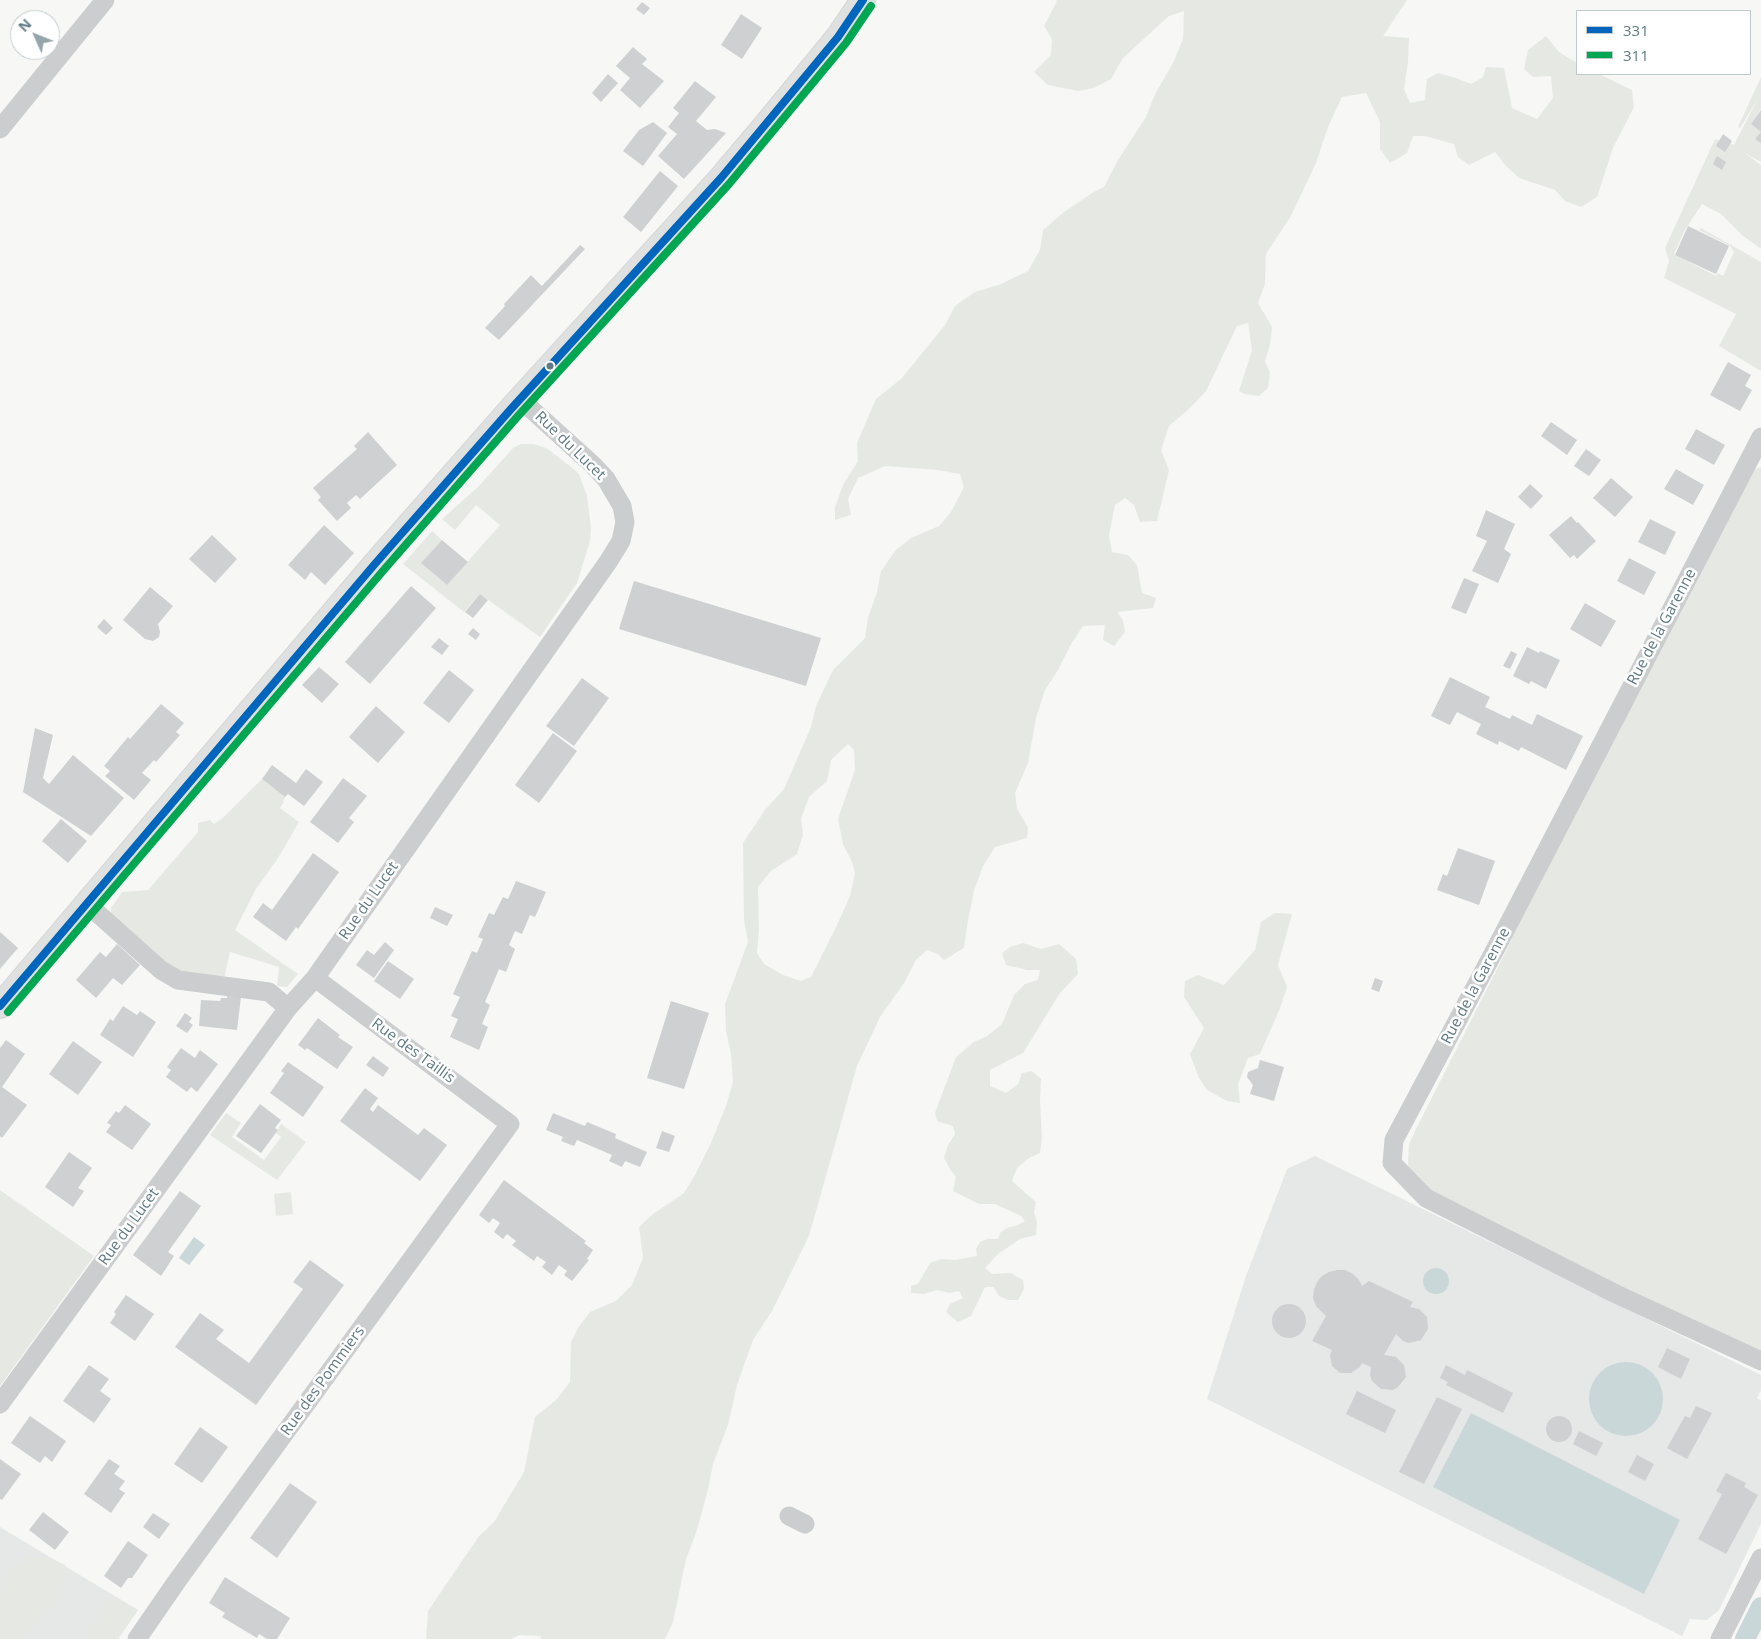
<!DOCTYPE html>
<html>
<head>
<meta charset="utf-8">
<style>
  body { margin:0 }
  #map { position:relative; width:1761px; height:1639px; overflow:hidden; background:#f7f7f6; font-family:"Open Sans",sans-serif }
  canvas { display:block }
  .legend { position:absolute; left:1576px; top:10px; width:175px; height:65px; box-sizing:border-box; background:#fff; border:1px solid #bfcacd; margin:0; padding:6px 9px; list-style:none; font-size:15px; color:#607a83 }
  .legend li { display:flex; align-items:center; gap:10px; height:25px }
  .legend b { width:25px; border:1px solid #bfcacd }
  .north { position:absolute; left:10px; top:10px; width:50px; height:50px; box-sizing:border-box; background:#fff; border:1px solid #bfcacd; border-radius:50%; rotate:314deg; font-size:14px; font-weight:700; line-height:20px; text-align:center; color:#607a83 }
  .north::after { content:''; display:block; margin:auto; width:18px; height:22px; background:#95a6ab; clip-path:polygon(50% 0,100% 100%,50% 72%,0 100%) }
</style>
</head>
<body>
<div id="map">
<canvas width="1761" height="1639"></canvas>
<ul class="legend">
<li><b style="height:6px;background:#0065bd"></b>331</li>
<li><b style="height:6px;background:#00a651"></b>311</li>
</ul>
<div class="north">N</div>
</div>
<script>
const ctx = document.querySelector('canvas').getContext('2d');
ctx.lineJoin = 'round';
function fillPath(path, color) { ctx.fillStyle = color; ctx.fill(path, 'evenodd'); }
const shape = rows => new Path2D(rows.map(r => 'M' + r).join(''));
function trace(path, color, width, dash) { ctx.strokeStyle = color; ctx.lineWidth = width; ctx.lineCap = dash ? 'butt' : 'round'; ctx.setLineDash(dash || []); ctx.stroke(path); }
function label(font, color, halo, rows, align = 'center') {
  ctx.font = font + ' "Open Sans",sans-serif'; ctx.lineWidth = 5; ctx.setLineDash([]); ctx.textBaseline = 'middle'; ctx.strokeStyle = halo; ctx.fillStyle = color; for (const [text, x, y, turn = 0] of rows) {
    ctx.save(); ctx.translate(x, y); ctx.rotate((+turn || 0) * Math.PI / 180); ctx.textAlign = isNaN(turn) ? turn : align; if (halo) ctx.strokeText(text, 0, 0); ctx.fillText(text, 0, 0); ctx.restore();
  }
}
fillPath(shape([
  [1315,1156,1761,1375,1761,1390,1757,1398,1761,1401,1761,1524,1719,1610,1707,1620,1690,1619,1682,1636,1207,1399,1246,1276,1287,1169],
  [0,1527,138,1610,118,1639,0,1639]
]), '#e5e8e7');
fillPath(shape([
  [1055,0,1407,0,1383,36,1409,38,1408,62,1404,89,1410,103,1425,100,1427,79,1438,73,1456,78,1471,84,1483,77,1486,67,1504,68,1512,108,1537,119,1553,98,1551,76,1533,77,1524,69,1528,50,1546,36,1559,52,1577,63,1577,74,1599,74,1632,90,1634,107,1613,148,1597,197,1581,207,1565,201,1555,190,1519,178,1505,165,1495,152,1469,165,1458,157,1454,144,1425,136,1413,136,1407,153,1390,163,1380,149,1380,122,1366,93,1342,97,1328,127,1316,163,1291,216,1266,254,1265,284,1258,303,1272,327,1270,345,1265,361,1270,373,1268,388,1259,396,1245,394,1239,391,1252,350,1248,323,1237,326,1206,391,1190,408,1169,426,1161,450,1169,470,1157,521,1140,522,1134,505,1125,498,1115,505,1109,535,1112,552,1128,555,1137,565,1142,593,1156,598,1153,608,1117,612,1123,620,1125,632,1114,646,1103,640,1105,625,1083,626,1071,644,1058,670,1045,690,1036,718,1028,763,1015,793,1017,809,1028,827,1027,838,995,847,983,866,974,891,967,926,964,948,944,960,938,954,927,950,916,960,904,983,880,1017,857,1066,809,1236,772,1311,753,1340,737,1385,728,1425,713,1464,708,1490,696,1533,686,1559,673,1622,665,1639,541,1639,540,1636,519,1635,511,1639,426,1639,428,1611,479,1536,494,1522,524,1472,535,1417,556,1400,570,1382,571,1342,578,1328,590,1312,616,1301,632,1285,643,1258,639,1227,653,1214,684,1193,695,1175,711,1143,726,1106,733,1082,731,1054,726,1031,725,1004,748,942,744,920,743,843,765,810,784,789,811,727,816,706,833,670,865,638,868,618,877,592,881,571,896,550,911,538,939,526,951,512,964,487,960,474,938,470,885,466,858,478,848,499,851,515,835,520,835,507,843,485,858,461,857,443,876,399,901,379,945,325,955,306,975,292,1001,284,1028,271,1040,250,1043,230,1064,212,1092,193,1104,187,1118,160,1146,117,1155,94,1173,63,1183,39,1184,11,1169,16,1147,36,1123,58,1111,79,1094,88,1078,91,1048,85,1034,72,1051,55,1052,39,1044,26,1057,1],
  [848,744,854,750,855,770,838,819,843,844,852,862,855,873,850,896,837,925,811,977,801,981,783,975,764,964,757,953,759,930,758,887,771,871,797,854,803,835,801,819,809,797,827,781,831,760],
  [1761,77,1761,109,1751,124,1761,132,1756,138,1761,142,1761,162,1743,152,1761,165,1761,247,1760,248,1743,236,1721,214,1702,204,1685,230,1674,254,1716,276,1718,273,1723,276,1734,252,1730,246,1699,230,1701,228,1761,262,1761,371,1719,346,1736,314,1664,278,1669,261,1665,248,1715,139,1734,145,1757,100,1740,128,1738,127],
  [521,444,534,444,548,449,576,471,579,474,587,496,589,511,591,529,590,541,577,583,540,637,480,594,464,612,403,564,432,531,442,540,422,563,447,585,500,525,476,505,455,530,442,519,479,486,513,448],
  [1761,467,1761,1354,1426,1194,1409,1172,1408,1160,1409,1144,1416,1129,1503,957,1535,889,1753,470],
  [262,779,285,797,283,801,284,802,280,808,299,822,278,858,256,889,235,930,298,974,287,987,277,986,279,967,230,952,224,979,173,970,116,920,111,913,111,908,122,892,148,890,198,832,198,823,210,820,214,824,224,817],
  [1275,913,1292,914,1278,965,1287,987,1280,1008,1260,1054,1248,1058,1238,1084,1240,1103,1227,1101,1207,1090,1199,1078,1190,1054,1204,1028,1184,997,1185,981,1198,975,1224,985,1255,950,1261,922],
  [1023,943,1041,949,1059,944,1076,959,1078,974,1060,993,1023,1053,990,1070,990,1086,1006,1093,1018,1084,1022,1073,1032,1071,1041,1079,1040,1100,1042,1138,1040,1153,1029,1158,1017,1168,1012,1181,1036,1202,1034,1212,1037,1222,1036,1235,1020,1239,998,1254,985,1268,992,1274,1011,1273,1023,1280,1024,1289,1018,1300,1008,1300,999,1296,993,1287,985,1287,971,1316,958,1322,946,1312,950,1304,963,1298,959,1291,949,1293,937,1290,924,1294,911,1293,911,1286,918,1284,930,1263,942,1259,955,1260,977,1256,976,1249,980,1242,988,1239,998,1239,1000,1233,1007,1228,1018,1225,1025,1221,1021,1216,995,1204,979,1204,953,1191,956,1177,950,1169,944,1158,948,1145,955,1134,953,1126,937,1121,935,1113,956,1057,974,1042,987,1036,1002,1024,1014,995,1025,984,1038,980,1040,970,1027,970,1006,965,1002,953,1010,947],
  [226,1113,241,1123,232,1137,264,1160,281,1137,276,1133,281,1124,306,1142,277,1180,210,1135],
  [0,1190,94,1256,0,1386],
  [291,1192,293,1214,276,1216,274,1194],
  [27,1557,52,1559,65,1565,66,1576,51,1604,24,1639,0,1639,0,1591,2,1589,9,1574],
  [114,1596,138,1610,118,1639,84,1639]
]), '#e6e9e3');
fillPath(shape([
  [194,1237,205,1245,189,1265,179,1258],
  '1423 1281a13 13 0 1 1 26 0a13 13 0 1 1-26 0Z',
  '1589 1399a37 37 0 1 1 74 0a37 37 0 1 1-74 0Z',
  [1471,1413,1680,1520,1644,1594,1433,1487]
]), '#cad7d8');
trace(shape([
  [1745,1639,1761,1607]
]), '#cad7d8', 20);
fillPath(shape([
  [642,2,650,8,644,15,636,9],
  [741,14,762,28,742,59,721,45],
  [633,47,647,59,642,64,664,81,640,108,620,90,630,78,616,66],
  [608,74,618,83,601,102,592,93],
  [695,81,716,97,696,121,707,130,715,129,726,133,684,179,658,156,677,134,668,127,679,113,673,108],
  [1761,110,1761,143,1755,139,1761,132,1751,124],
  [653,122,667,133,643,166,623,151,639,130],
  [1723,134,1732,141,1725,152,1716,146],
  [1717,156,1726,162,1722,170,1713,164],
  [660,171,678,186,641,232,623,217],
  [1688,226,1729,246,1716,274,1675,255],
  [580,245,585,249,499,340,485,328,505,306,504,304,531,275,542,286],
  [1728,362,1751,375,1745,386,1752,390,1740,411,1710,395],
  [1551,422,1577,440,1567,455,1541,436],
  [1696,429,1725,445,1714,465,1685,449],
  [368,432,397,465,360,499,356,495,347,503,351,508,337,521,318,500,321,497,313,488,357,449,354,446],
  [1586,449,1601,460,1589,476,1574,466],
  [1676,469,1704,485,1693,505,1664,489],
  [1611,478,1633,497,1615,517,1593,498],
  [1530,484,1543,496,1531,509,1518,497],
  [1486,510,1515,524,1504,549,1511,554,1498,583,1472,571,1487,541,1476,536],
  [1571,516,1577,523,1578,522,1596,541,1577,559,1574,555,1570,558,1549,535],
  [1650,519,1676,532,1665,555,1638,542],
  [324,525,354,553,325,585,311,572,305,580,288,565],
  [212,535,237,559,215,583,189,559],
  [442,540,468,562,447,585,421,563],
  [1629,558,1656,572,1644,595,1617,581],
  [1464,578,1479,584,1466,614,1451,608],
  [634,581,821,638,806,686,619,629],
  [411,586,436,608,370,684,345,662],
  [150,587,173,606,158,624,160,632,159,637,153,641,145,639,123,620],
  [480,594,488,600,473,618,465,612],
  [1585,603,1616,621,1601,647,1570,629],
  [104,619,113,628,106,635,97,627],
  [473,628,480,634,476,640,468,634],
  [439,638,449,646,442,655,431,647],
  [1527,647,1539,653,1540,651,1560,660,1546,689,1531,681,1529,684,1513,676],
  [1511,651,1517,654,1510,669,1503,666],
  [319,667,339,684,322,703,302,685],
  [449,670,474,690,449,723,423,703],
  [1450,677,1490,697,1485,707,1510,719,1512,715,1532,725,1537,714,1583,736,1566,770,1521,747,1519,751,1499,741,1498,745,1476,734,1481,724,1457,712,1450,725,1431,716],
  [582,678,609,698,574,746,546,726],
  [161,704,184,723,176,732,180,735,156,762,154,760,142,773,151,780,134,800,105,776,110,771,104,766,128,737,130,739],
  [376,706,405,732,378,763,349,737],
  [35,728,53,735,43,778,49,784,73,755,124,798,91,836,23,792],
  [553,733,577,751,539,803,515,785],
  [272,765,296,783,306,769,323,782,304,806,288,794,285,797,262,779],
  [343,778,367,796,349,818,354,822,338,843,310,822],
  [61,819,87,841,68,863,42,841],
  [1458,848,1495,861,1479,905,1437,890,1443,874,1447,876],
  [313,853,339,872,298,929,296,927,286,941,253,917,263,903,272,910],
  [516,881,546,892,535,917,530,915,522,934,515,931,509,945,515,949,506,972,499,969,485,1002,490,1005,482,1024,488,1027,479,1050,450,1037,458,1019,451,1016,460,997,453,994,472,951,477,953,483,939,478,937,489,913,494,915,503,897,508,899],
  [435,907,453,915,447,926,430,918],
  [0,932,18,948,0,969],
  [385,942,394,950,374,978,356,965,367,950,374,955],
  [117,944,140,965,122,985,113,978,96,998,76,980,100,952,106,957],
  [388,961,414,979,400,999,374,981],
  [1375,978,1383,981,1379,992,1371,989],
  [227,996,241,997,237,1030,199,1026,201,1000,220,1001,221,998,227,998],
  [671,1001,709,1013,684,1089,647,1078],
  [123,1006,137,1015,140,1011,156,1022,133,1057,100,1035,110,1019,113,1021],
  [185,1013,192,1018,189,1022,193,1025,187,1033,176,1026],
  [318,1018,340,1035,338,1037,353,1047,337,1069,307,1048,305,1050,298,1045],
  [6,1040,25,1054,2,1087,27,1105,2,1138,0,1136,0,1048],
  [73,1041,102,1062,78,1095,49,1074],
  [181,1048,195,1058,200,1050,218,1064,197,1092,191,1087,187,1092,166,1077,171,1070,167,1067],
  [373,1056,389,1068,383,1077,366,1065],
  [1260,1060,1284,1067,1274,1101,1250,1094,1253,1085,1247,1077,1248,1072,1258,1068],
  [288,1062,324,1087,303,1117,270,1093,284,1073,281,1071],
  [365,1088,378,1098,370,1109,373,1112,378,1105,418,1135,424,1128,447,1145,420,1181,340,1121],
  [260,1104,281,1120,275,1128,278,1130,261,1153,236,1136],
  [125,1105,151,1124,132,1150,106,1132,111,1125,107,1123,116,1111,119,1113],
  [553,1113,585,1126,587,1122,616,1134,615,1138,647,1152,640,1167,625,1161,622,1167,609,1161,612,1155,577,1140,574,1146,561,1141,563,1137,546,1130],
  [662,1131,675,1136,669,1152,656,1148],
  [69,1152,92,1168,78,1188,84,1191,73,1207,45,1187],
  [504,1180,586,1241,584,1243,593,1250,587,1259,589,1260,572,1281,564,1275,567,1271,559,1265,552,1275,542,1267,546,1262,537,1256,534,1261,512,1245,516,1241,507,1234,503,1239,494,1232,500,1223,493,1218,489,1223,479,1215],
  [180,1191,201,1206,168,1252,174,1256,161,1276,133,1255],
  [310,1260,344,1285,256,1405,175,1347,200,1313,224,1330,216,1339,249,1363,303,1289,293,1282],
  [1337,1270,1345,1270,1353,1274,1359,1280,1362,1286,1369,1281,1413,1302,1410,1307,1419,1309,1427,1317,1428,1329,1421,1340,1409,1343,1403,1341,1396,1334,1384,1355,1396,1357,1404,1365,1406,1377,1398,1387,1393,1390,1381,1389,1372,1381,1370,1375,1371,1367,1362,1363,1360,1367,1351,1373,1340,1373,1332,1366,1330,1355,1332,1350,1312,1341,1326,1316,1316,1306,1313,1298,1314,1290,1317,1282,1322,1276,1329,1272],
  [126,1295,154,1314,135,1341,110,1323,116,1314,114,1312],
  '1272 1321a17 17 0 1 1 34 0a17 17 0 1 1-34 0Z',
  [1667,1348,1690,1359,1681,1379,1658,1367],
  [89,1365,109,1379,100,1391,111,1399,94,1423,63,1401],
  [1446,1365,1465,1375,1467,1370,1513,1393,1503,1413,1446,1385,1448,1382,1440,1378],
  [1357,1391,1396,1410,1385,1433,1346,1414],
  [1437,1397,1462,1409,1424,1484,1399,1472],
  [1696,1406,1712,1413,1687,1459,1667,1448,1685,1416,1690,1418],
  [30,1416,66,1441,52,1462,45,1456,40,1463,11,1443],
  '1546 1429a13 13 0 1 1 26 0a13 13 0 1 1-26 0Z',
  [200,1427,228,1447,202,1483,174,1464],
  [1579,1431,1603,1443,1596,1456,1573,1444],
  [1637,1455,1654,1464,1645,1481,1628,1472],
  [0,1459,21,1474,2,1500,0,1499],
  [109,1459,120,1466,114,1474,125,1481,119,1489,125,1493,111,1513,84,1494],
  [1726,1473,1746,1483,1744,1487,1758,1495,1726,1554,1698,1539,1722,1494,1716,1491],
  [290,1483,317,1502,277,1558,250,1538],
  [43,1512,69,1532,55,1550,29,1530],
  [153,1513,170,1524,159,1539,143,1527],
  [128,1541,148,1555,132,1578,128,1578,121,1588,104,1576],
  [225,1577,290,1618,277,1639,267,1639,259,1634,257,1638,222,1617,225,1613,209,1603]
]), '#ced0d1');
const major = shape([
  [0,1006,374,565,511,409,721,178,765,126,838,37,863,0]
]);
trace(major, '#d4d5d6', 26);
trace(shape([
  [0,129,105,0],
  [1761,437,1496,948,1394,1140,1392,1163,1426,1198,1616,1294,1761,1361],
  [86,903,161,970,178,980,269,992,288,1008],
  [0,1404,288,1008,315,978,608,562,621,541,625,522,622,506,606,479,593,465,520,399],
  [789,1516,805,1524],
  [137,1639,177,1581,510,1124,315,978],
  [1720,1639,1761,1558]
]), '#cbcdce', 19);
trace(major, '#dfe1e1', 24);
trace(shape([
  [0,1006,374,565,511,409,721,178,838,37,863,0]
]), '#0065bd', 8);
trace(shape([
  [8,1012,382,572,518,416,729,184,846,43,871,6]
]), '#00a651', 8);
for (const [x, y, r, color] of [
  [550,366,4.5,"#607a83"]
]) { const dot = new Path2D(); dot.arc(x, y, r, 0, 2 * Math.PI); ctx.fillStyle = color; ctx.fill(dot); trace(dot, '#fff', 2); }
label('15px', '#607a83', '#fff', [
  ["Rue du Lucet",570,446,44],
  ["Rue de la Garenne",1662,627,-62],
  ["Rue du Lucet",369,901,-55],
  ["Rue de la Garenne",1476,986,-62],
  ["Rue des Taillis",413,1051,36],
  ["Rue du Lucet",129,1227,-54],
  ["Rue des Pommiers",323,1381,-54]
]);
</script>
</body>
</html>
